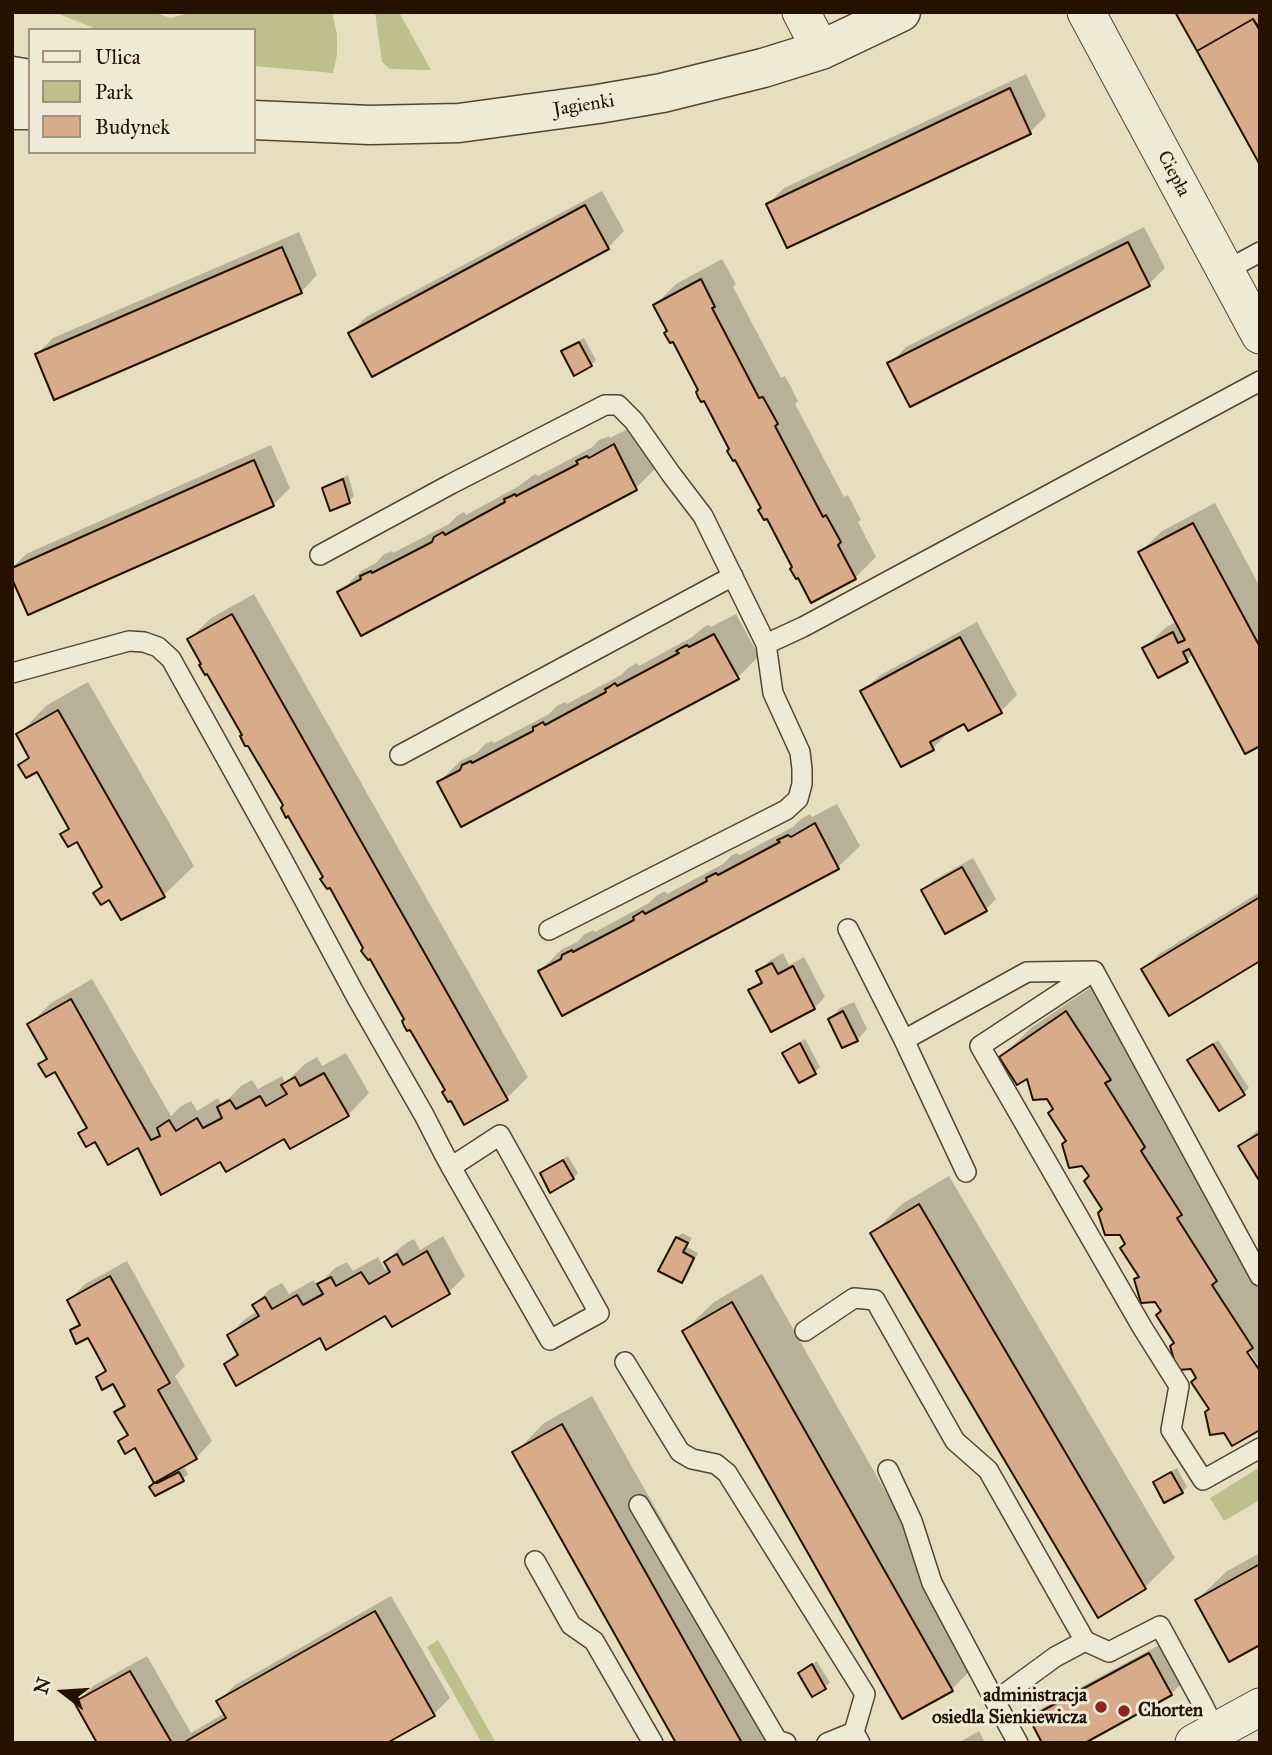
<!DOCTYPE html>
<html>
<head>
<meta charset="utf-8">
<style>
  body { margin:0 }
  #map { position:relative; width:1272px; height:1755px; overflow:hidden; background:#e7debf; font-family:"IM FELL Great Primer",serif }
  canvas { display:block }
  .frame { position:absolute; inset:0; border:14px solid #241100; pointer-events:none }
  .legend { position:absolute; left:28px; top:28px; width:228px; height:126px; box-sizing:border-box; background:#efead5; border:2px solid #9e9380; margin:0; padding:9px 12px; list-style:none; font-size:21px; color:#241100 }
  .legend li { display:flex; align-items:center; gap:14px; height:35px }
  .legend b { width:35px; border:2px solid #9e9380 }
  .north { position:absolute; left:28px; top:1657px; width:70px; height:70px; -webkit-text-stroke:5px #efead5; paint-order:stroke; rotate:287deg; font-size:19px; font-weight:700; line-height:28px; text-align:center; color:#241100 }
  .north::after { content:''; display:block; margin:auto; width:24px; height:32px; background:#241100; clip-path:polygon(50% 0,100% 100%,50% 72%,0 100%) }
</style>
</head>
<body>
<div id="map">
<canvas width="1272" height="1755"></canvas>
<div class="frame"></div>
<ul class="legend">
<li><b style="height:9px;background:#efead5"></b>Ulica</li>
<li><b style="height:19px;background:#bdbf8d"></b>Park</li>
<li><b style="height:19px;background:#d8ab8a"></b>Budynek</li>
</ul>
<div class="north">N</div>
</div>
<script>
const ctx = document.querySelector('canvas').getContext('2d');
ctx.lineJoin = 'round';
function fillPath(path, color) { ctx.fillStyle = color; ctx.fill(path, 'evenodd'); }
const shape = rows => new Path2D(rows.map(r => 'M' + r).join(''));
function trace(path, color, width, dash) { ctx.strokeStyle = color; ctx.lineWidth = width; ctx.lineCap = dash ? 'butt' : 'round'; ctx.setLineDash(dash || []); ctx.stroke(path); }
function label(font, color, halo, rows, align = 'center') {
  ctx.font = font + ' "IM FELL Great Primer",serif'; ctx.lineWidth = 6; ctx.setLineDash([]); ctx.textBaseline = 'middle'; ctx.strokeStyle = halo; ctx.fillStyle = color; for (const [text, x, y, turn = 0] of rows) {
    ctx.save(); ctx.translate(x, y); ctx.rotate((+turn || 0) * Math.PI / 180); ctx.textAlign = isNaN(turn) ? turn : align; if (halo) ctx.strokeText(text, 0, 0); ctx.fillText(text, 0, 0); ctx.restore();
  }
}
fillPath(shape([
  [54,12,152,12,171,18,192,12,332,12,337,34,337,55,333,73,254,66,254,30,99,30],
  [375,12,399,12,431,70,390,69,382,62],
  [1260,1467,1260,1500,1224,1521,1210,1498],
  [438,1640,496,1743,482,1743,427,1647]
]), '#bdbf8d');
fillPath(shape([
  [1026,74,1046,116,1030,132,768,204,784,188],
  [602,191,624,231,608,248,350,333,366,317],
  [1144,227,1165,268,1149,284,890,364,906,347],
  [299,232,317,275,301,292,37,354,53,338],
  [722,259,736,284,733,287,781,378,785,376,798,401,795,404,844,497,848,495,861,520,858,522,876,557,855,578,794,567,655,305,676,284],
  [584,338,596,360,591,365,563,352,568,347],
  [635,425,657,467,636,488,340,592,361,571,376,563,383,555,392,551,393,553,449,524,457,516,464,512,466,515,519,486,532,476,536,474,538,476,591,448,599,440,609,436,610,438],
  [271,445,290,488,273,505,12,575,12,568,26,554],
  [348,475,354,496,349,501,324,489,329,484],
  [1215,503,1260,587,1260,744,1193,654,1186,661,1144,649,1165,628,1177,621,1140,552,1162,531],
  [254,594,528,1077,507,1098,465,1122,189,639,211,618],
  [736,614,759,656,738,677,439,782,460,761,478,752,485,744,492,741,494,743,549,714,557,706,565,702,567,704,621,675,628,668,637,663,639,666,692,637,704,627,709,625,711,627],
  [977,622,1017,695,1001,711,965,721,948,731,949,732,933,748,862,692,879,676],
  [88,682,194,866,164,895,121,918,110,898,96,893,103,886,77,840,62,834,70,826,37,769,21,765,30,756,18,735,47,705],
  [837,804,860,846,838,867,563,1014,540,971,561,950,577,942,585,934,593,930,595,932,649,903,656,896,665,891,667,894,723,864,732,855,737,853,740,855,793,827,801,819,810,814,812,817],
  [973,858,996,899,985,910,923,890,934,880],
  [1260,892,1260,959,1143,970,1159,954],
  [783,953,789,965,804,957,825,997,814,1008,750,991,762,979,758,972,769,961],
  [92,979,171,1116,180,1107,191,1101,197,1111,218,1098,222,1105,241,1086,252,1080,258,1089,282,1076,285,1083,305,1064,317,1057,322,1066,346,1053,369,1093,348,1115,221,1159,96,1139,80,1133,88,1126,55,1069,40,1064,48,1056,30,1024,51,1003],
  [1097,983,1260,1284,1260,1368,1244,1343,1211,1409,1198,1377,1176,1343,1162,1310,1136,1280,1140,1275,1127,1244,1104,1209,1091,1176,1068,1140,1055,1109,1028,1076,1001,1057,1031,1028],
  [854,1002,867,1029,857,1040,830,1019,840,1008],
  [805,1039,820,1067,815,1072,799,1081,784,1053,789,1048],
  [1218,1040,1249,1088,1244,1093,1189,1060],
  [1260,1128,1260,1179,1240,1146],
  [568,1156,578,1173,573,1178,542,1174,547,1169],
  [949,1176,1175,1558,1145,1587,1099,1615,873,1233,902,1204],
  [682,1233,692,1238,687,1247,698,1253,687,1276,682,1281,677,1238],
  [443,1236,465,1276,449,1292,392,1325,386,1314,321,1336,226,1364,238,1352,229,1335,245,1319,258,1311,254,1305,270,1289,282,1283,289,1294,314,1280,317,1286,335,1268,347,1262,353,1271,378,1257,385,1270,389,1267,386,1262,402,1246,408,1242,414,1239,420,1250],
  [127,1261,185,1366,175,1376,212,1441,196,1458,183,1465,188,1474,183,1479,152,1487,156,1483,136,1446,120,1442,129,1433,116,1412,126,1403,114,1382,98,1377,107,1369,88,1335,72,1331,81,1322,69,1300,85,1284],
  [762,1274,981,1660,952,1689,684,1331,714,1302],
  [592,1396,788,1743,678,1743,515,1453,544,1423],
  [1177,1468,1187,1487,1182,1492,1155,1483,1160,1478],
  [1260,1553,1260,1643,1197,1600,1227,1571],
  [391,1596,450,1698,434,1714,384,1743,99,1743,77,1703,93,1686,147,1656,191,1733,225,1713,219,1701,235,1685],
  [1161,1644,1182,1683,1171,1694,1031,1719,1042,1708],
  [817,1661,830,1683,813,1695,800,1673],
  [979,1731,985,1743,958,1743]
]), '#0003');
const building = shape([
  [1175,12,1260,12,1260,29,1253,19,1197,51,1175,12],
  [1253,19,1260,31,1260,165,1197,51,1253,19],
  [1010,88,1031,134,787,248,766,204,1010,88],
  [585,205,609,249,372,377,348,333,585,205],
  [1128,242,1150,286,910,407,887,363,1128,242],
  [282,247,302,293,54,400,35,354,282,247],
  [701,279,715,307,712,308,759,398,763,397,778,424,775,426,823,517,826,515,841,542,838,545,856,579,811,603,798,578,796,579,790,569,792,567,767,519,764,520,758,510,761,508,735,460,733,461,727,451,729,449,704,401,701,402,698,397,696,392,698,390,673,342,670,343,664,333,667,331,653,305,701,279],
  [579,342,592,366,574,376,561,351,579,342],
  [614,444,637,490,361,636,337,592,361,579,360,576,371,571,372,573,432,542,434,537,443,532,445,535,505,502,504,499,509,497,515,494,516,496,578,464,576,461,587,456,589,458,614,444],
  [254,460,274,506,28,615,12,579,12,568,254,460],
  [343,479,350,503,330,511,322,488,343,479],
  [1193,523,1260,647,1260,746,1245,754,1189,649,1183,652,1188,662,1158,678,1142,648,1173,632,1178,643,1185,640,1138,552,1193,523],
  [232,614,508,1100,464,1125,451,1101,448,1102,442,1092,445,1090,410,1030,407,1031,404,1026,402,1021,404,1019,370,959,368,960,361,951,363,948,330,888,327,889,320,879,323,877,288,816,286,818,281,808,283,805,248,746,245,746,240,736,242,735,207,674,205,675,199,665,201,664,187,639,232,614],
  [714,634,739,679,461,827,437,782,460,770,462,765,471,761,472,763,533,731,533,727,536,726,543,722,545,725,606,692,605,689,609,687,615,683,617,686,679,653,676,651,681,648,687,645,689,647,714,634],
  [960,637,1002,713,968,731,964,724,930,742,934,750,901,767,860,691,960,637],
  [58,710,165,897,121,920,109,900,101,905,93,893,102,887,77,842,68,847,60,834,69,829,37,772,26,778,18,765,29,758,16,734,58,710],
  [815,823,839,869,562,1016,538,971,561,959,562,955,572,950,573,952,634,920,633,917,643,911,645,914,707,881,706,878,716,873,718,875,780,842,777,840,782,838,788,835,791,837,815,823],
  [962,867,987,911,945,934,921,890,962,867],
  [1260,897,1260,961,1169,1016,1141,969,1260,897],
  [772,963,778,974,793,966,815,1009,771,1032,748,990,762,983,756,971,772,963],
  [71,999,151,1140,160,1136,157,1128,169,1120,176,1131,197,1118,203,1128,222,1118,217,1107,230,1100,236,1109,260,1096,266,1106,287,1094,281,1085,295,1077,300,1086,324,1073,349,1116,290,1149,284,1139,226,1172,220,1162,161,1195,138,1148,108,1165,95,1142,86,1147,78,1133,87,1128,55,1072,46,1077,38,1064,47,1059,27,1024,71,999],
  [843,1011,858,1041,842,1048,828,1019,843,1011],
  [1066,1011,1111,1080,1105,1083,1145,1147,1141,1151,1182,1215,1177,1218,1217,1281,1212,1285,1253,1348,1247,1352,1260,1371,1260,1430,1232,1446,1224,1433,1210,1435,1205,1412,1209,1409,1191,1382,1196,1378,1191,1369,1177,1370,1170,1346,1174,1343,1156,1315,1161,1311,1155,1302,1141,1303,1134,1279,1139,1277,1120,1248,1125,1244,1120,1235,1105,1235,1098,1213,1102,1209,1084,1181,1089,1176,1082,1166,1069,1168,1062,1144,1066,1141,1048,1113,1053,1109,1047,1099,1033,1100,1027,1079,1017,1085,999,1057,1066,1011],
  [800,1043,816,1074,799,1083,782,1053,800,1043],
  [1213,1044,1245,1095,1219,1111,1187,1060,1213,1044],
  [1260,1133,1260,1182,1238,1146,1260,1133],
  [563,1160,574,1179,550,1193,540,1173,563,1160],
  [919,1204,1146,1589,1098,1618,870,1233,919,1204],
  [676,1237,688,1243,683,1252,694,1258,682,1283,658,1271,676,1237],
  [427,1251,450,1294,392,1327,385,1316,326,1350,320,1338,236,1386,224,1364,238,1355,227,1335,259,1316,252,1305,265,1297,272,1309,297,1295,303,1305,323,1294,317,1284,331,1277,336,1286,361,1272,369,1284,390,1272,384,1262,390,1258,397,1254,403,1265,427,1251],
  [110,1276,170,1383,158,1390,197,1459,154,1483,135,1448,125,1454,118,1441,128,1435,114,1412,125,1406,113,1384,102,1390,96,1377,106,1371,88,1338,76,1344,70,1330,80,1325,67,1300,110,1276],
  [732,1302,953,1691,902,1719,682,1331,732,1302],
  [562,1424,742,1743,676,1743,512,1452,562,1424],
  [179,1472,184,1481,155,1496,149,1487,154,1483,157,1483,179,1472],
  [1171,1472,1183,1493,1164,1503,1153,1482,1171,1472],
  [1260,1564,1260,1645,1229,1662,1195,1600,1260,1564],
  [375,1611,435,1716,387,1743,183,1743,226,1718,216,1701,375,1611],
  [1149,1653,1172,1695,1085,1743,1042,1743,1029,1718,1149,1653],
  [812,1664,826,1689,812,1697,798,1673,812,1664],
  [130,1671,172,1743,97,1743,74,1702,130,1671]
]);
fillPath(building, '#d8ab8a');
trace(building, '#241100', 2);
const service = shape([
  [1225,271,1260,252],
  [320,555,451,484,605,405,618,405,634,421,671,474,703,516,766,644,773,693,800,752,802,769,802,784,798,799,786,810,549,930],
  [766,644,803,627,1260,381],
  [12,673,129,641,144,642,158,647,171,659,280,855,357,998,424,1115,444,1154,455,1174,550,1340,599,1313,500,1135,451,1167],
  [400,755,733,576],
  [848,929,904,1040,966,1172],
  [904,1040,1027,972,1094,971],
  [1260,1276,1094,971,980,1046,1142,1327,1179,1386,1171,1430,1203,1480,1260,1448],
  [805,1331,854,1298,875,1300,955,1441,988,1470,1085,1641],
  [625,1362,680,1452,692,1459,716,1464,727,1473,865,1694,854,1732,860,1743],
  [888,1470,912,1521,932,1583,995,1701],
  [639,1505,777,1740,786,1743],
  [535,1561,571,1625,594,1641,653,1743],
  [827,1743,854,1732],
  [1018,1743,995,1701,1055,1657,1085,1641,1109,1652,1160,1626,1204,1707,1215,1731]
]);
const minor = shape([
  [801,12,821,50],
  [1086,12,1260,335],
  [1194,1743,1260,1707]
]);
const tertiary = shape([
  [12,76,30,79],
  [12,110,30,110],
  [254,120,370,125,459,123,598,104,662,93,763,68,821,50,901,12]
]);
trace(service, '#554430', 22);
trace(minor, '#554430', 39);
trace(tertiary, '#554430', 41);
trace(service, '#efead5', 19);
trace(minor, '#efead5', 37);
trace(tertiary, '#efead5', 38);
for (const [x, y, r, color] of [
  [1101,1707,7,"#8f2418"],
  [1124,1711,7,"#8f2418"]
]) { const dot = new Path2D(); dot.arc(x, y, r, 0, 2 * Math.PI); ctx.fillStyle = color; ctx.fill(dot); trace(dot, '#efead5', 2.5); }
label('19px', '#241100', '#efead5', [
  ["Jagienki",584,106,-9],
  ["Ciepła",1173,174,62]
]);
label('bold 19px', '#241100', '#efead5', [
  ["administracja",1087,1696],
  ["osiedla Sienkiewicza",1087,1718],
  ["Chorten",1138,1711,"left"]
], 'right');
</script>
</body>
</html>
